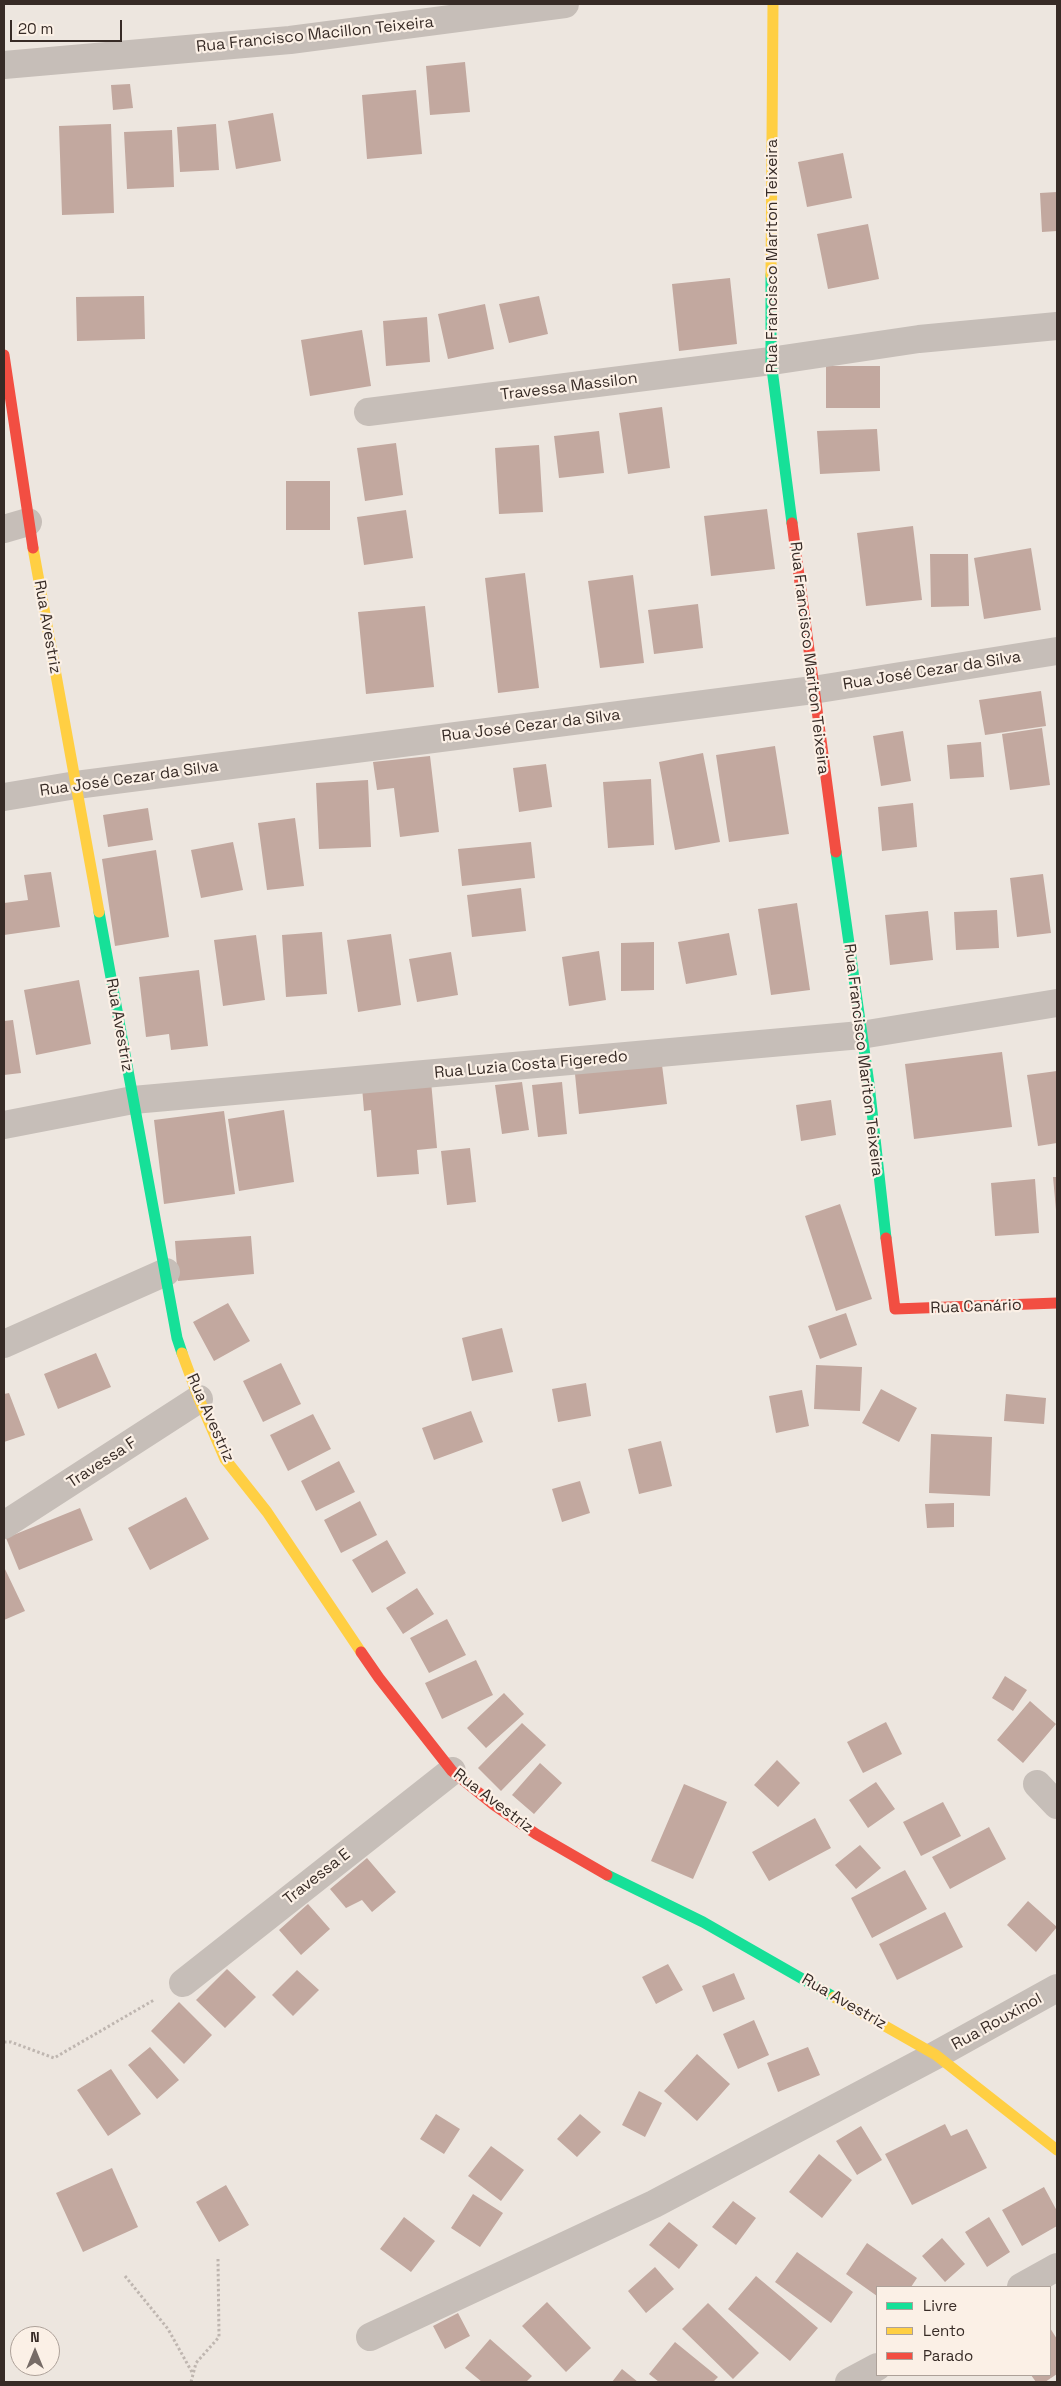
<!DOCTYPE html>
<html>
<head>
<meta charset="utf-8">
<style>
  body { margin:0 }
  #map { position:relative; width:1061px; height:2386px; overflow:hidden; background:#ede6df; font-family:"Space Grotesk",sans-serif }
  canvas { display:block }
  .frame { position:absolute; inset:0; border:5px solid #372b26; pointer-events:none }
  .legend { position:absolute; left:876px; top:2286px; width:175px; height:90px; box-sizing:border-box; background:#fbf0e6; border:1px solid #ada199; margin:0; padding:6px 9px; list-style:none; font-size:15px; color:#372b26 }
  .legend li { display:flex; align-items:center; gap:10px; height:25px }
  .legend b { width:25px; border:1px solid #ada199 }
  .north { position:absolute; left:10px; top:2326px; width:50px; height:50px; box-sizing:border-box; background:#fbf0e6; border:1px solid #ada199; border-radius:50%; rotate:0deg; font-size:14px; font-weight:700; line-height:20px; text-align:center; color:#372b26 }
  .north::after { content:''; display:block; margin:auto; width:18px; height:22px; background:#776c67; clip-path:polygon(50% 0,100% 100%,50% 72%,0 100%) }
  .scale { position:absolute; left:10px; top:20px; width:112px; height:22px; box-sizing:border-box; border:2px solid #372b26; border-top:0; padding-left:6px; font-size:15px; line-height:18px; white-space:nowrap; color:#372b26; -webkit-text-stroke:4px #fbf0e6; paint-order:stroke }
</style>
</head>
<body>
<div id="map">
<canvas width="1061" height="2386"></canvas>
<div class="frame"></div>
<ul class="legend">
<li><b style="height:6px;background:#16e098"></b>Livre</li>
<li><b style="height:6px;background:#ffcf43"></b>Lento</li>
<li><b style="height:6px;background:#f24e42"></b>Parado</li>
</ul>
<div class="north">N</div>
<div class="scale">20 m</div>
</div>
<script>
const ctx = document.querySelector('canvas').getContext('2d');
ctx.lineJoin = 'round';
function fillPath(path, color) { ctx.fillStyle = color; ctx.fill(path, 'evenodd'); }
const shape = rows => new Path2D(rows.map(r => 'M' + r).join(''));
function trace(path, color, width, dash) { ctx.strokeStyle = color; ctx.lineWidth = width; ctx.lineCap = dash ? 'butt' : 'round'; ctx.setLineDash(dash || []); ctx.stroke(path); }
function label(font, color, halo, rows, align = 'center') {
  ctx.font = font + ' "Space Grotesk",sans-serif'; ctx.lineWidth = 4.5; ctx.setLineDash([]); ctx.textBaseline = 'middle'; ctx.strokeStyle = halo; ctx.fillStyle = color; for (const [text, x, y, turn = 0] of rows) {
    ctx.save(); ctx.translate(x, y); ctx.rotate((+turn || 0) * Math.PI / 180); ctx.textAlign = isNaN(turn) ? turn : align; if (halo) ctx.strokeText(text, 0, 0); ctx.fillText(text, 0, 0); ctx.restore();
  }
}
fillPath(shape([
  [465,62,470,112,430,115,426,66],
  [130,84,133,108,113,110,111,85],
  [416,90,422,154,367,159,362,95],
  [273,113,281,161,236,169,228,121],
  [111,124,114,213,62,215,59,126],
  [216,124,219,170,180,172,177,127],
  [172,130,174,187,127,189,124,132],
  [843,153,852,198,807,207,798,162],
  [1057,192,1057,231,1042,232,1040,193],
  [868,224,879,279,828,289,817,234],
  [730,278,737,344,679,351,672,284],
  [144,296,145,339,77,341,76,297],
  [539,296,548,334,509,343,499,304],
  [485,304,494,349,448,359,438,314],
  [427,317,430,362,386,366,383,321],
  [362,330,371,386,310,396,301,340],
  [826,366,880,366,880,408,826,408],
  [662,407,670,468,628,474,619,413],
  [877,429,880,471,820,474,817,431],
  [599,431,604,473,559,478,554,436],
  [396,443,403,495,365,501,357,448],
  [539,445,543,512,499,514,495,448],
  [286,481,330,481,330,530,286,530],
  [767,509,775,569,711,576,704,516],
  [406,510,413,558,364,565,357,517],
  [913,526,922,600,866,606,857,533],
  [1031,548,1041,610,984,619,974,558],
  [930,554,968,554,969,606,931,607],
  [525,573,539,688,498,693,485,578],
  [633,575,644,663,600,668,588,581],
  [698,604,703,648,654,654,648,610],
  [425,606,434,687,366,694,358,612],
  [1041,691,1046,726,985,735,979,700],
  [1042,728,1050,785,1010,790,1002,734],
  [903,731,911,781,881,786,873,736],
  [981,742,984,777,950,779,947,745],
  [775,746,789,834,729,842,716,755],
  [703,753,720,842,675,850,659,762],
  [430,756,439,832,400,837,394,788,377,790,373,762],
  [546,764,552,807,519,812,513,768],
  [651,779,654,845,608,848,603,782],
  [368,780,371,847,319,849,316,783],
  [913,803,917,847,882,851,878,807],
  [148,808,153,840,108,847,103,815],
  [295,818,304,886,267,890,258,823],
  [233,842,243,890,201,898,191,850],
  [531,842,535,878,462,886,458,849],
  [156,850,169,937,115,946,102,859],
  [51,872,60,927,4,935,4,903,28,900,24,875],
  [1043,874,1051,933,1017,937,1010,878],
  [521,888,526,931,472,937,467,895],
  [797,903,810,990,771,995,758,909],
  [997,910,999,948,956,950,954,912],
  [928,911,933,960,890,965,885,915],
  [322,932,327,994,286,997,282,935],
  [729,933,737,975,686,984,678,942],
  [391,934,401,1005,358,1012,347,940],
  [256,935,265,1000,223,1006,214,940],
  [654,942,654,990,621,991,621,943],
  [599,951,606,1000,569,1006,562,957],
  [451,952,458,995,417,1002,409,959],
  [199,970,208,1046,171,1050,169,1034,146,1037,139,977],
  [79,980,91,1044,36,1055,24,990],
  [13,1020,21,1073,4,1075,4,1021],
  [1002,1052,1012,1127,914,1139,905,1064],
  [662,1065,667,1104,579,1114,575,1074],
  [1057,1071,1057,1143,1038,1146,1027,1075],
  [431,1081,437,1148,417,1150,419,1174,377,1177,371,1110,364,1111,362,1087],
  [522,1082,529,1130,502,1134,495,1085],
  [562,1082,567,1134,538,1137,532,1085],
  [831,1100,836,1135,801,1141,796,1105],
  [284,1110,294,1182,239,1191,228,1119],
  [224,1111,235,1194,164,1204,154,1120],
  [470,1148,476,1202,447,1205,441,1151],
  [1053,1177,1057,1177,1057,1210,1056,1210],
  [1035,1179,1039,1233,995,1236,991,1183],
  [840,1204,872,1299,836,1311,805,1216],
  [251,1236,254,1274,178,1281,175,1241],
  [228,1303,250,1341,214,1361,193,1322],
  [846,1313,857,1345,820,1359,808,1326],
  [502,1328,513,1372,472,1381,462,1338],
  [96,1353,111,1387,58,1409,44,1374],
  [281,1363,301,1404,263,1422,243,1381],
  [816,1365,862,1367,860,1411,814,1409],
  [586,1383,591,1416,558,1422,552,1389],
  [881,1389,917,1408,899,1442,862,1423],
  [802,1390,809,1426,776,1433,769,1396],
  [9,1393,25,1435,4,1442,4,1394],
  [1006,1394,1046,1398,1044,1424,1004,1421],
  [471,1411,483,1442,434,1460,422,1428],
  [313,1414,331,1449,288,1471,270,1435],
  [931,1434,992,1437,990,1496,929,1493],
  [661,1441,672,1486,639,1494,628,1449],
  [339,1461,355,1492,316,1511,301,1481],
  [580,1481,590,1513,562,1522,552,1489],
  [186,1497,209,1539,150,1570,128,1528],
  [360,1501,377,1535,341,1553,324,1520],
  [954,1503,954,1527,927,1528,925,1504],
  [80,1508,93,1540,19,1570,6,1538],
  [387,1540,406,1573,372,1593,352,1560],
  [4,1567,25,1611,4,1620],
  [417,1588,434,1614,403,1634,386,1608],
  [447,1619,466,1655,429,1673,410,1638],
  [476,1660,493,1695,442,1719,425,1683],
  [1005,1676,1027,1690,1013,1711,992,1698],
  [504,1693,524,1714,486,1748,467,1728],
  [1030,1701,1056,1724,1023,1763,997,1740],
  [886,1722,902,1754,863,1773,847,1742],
  [522,1723,546,1745,501,1791,478,1768],
  [777,1760,800,1783,778,1807,754,1785],
  [540,1763,562,1783,534,1814,512,1795],
  [876,1782,895,1809,868,1828,849,1800],
  [684,1784,727,1802,693,1879,651,1861],
  [943,1802,961,1836,921,1856,903,1822],
  [815,1818,831,1848,769,1881,752,1852],
  [989,1827,1006,1859,950,1889,932,1857],
  [860,1845,881,1868,856,1889,835,1865],
  [367,1858,396,1892,372,1912,362,1900,346,1908,330,1889],
  [905,1870,927,1909,872,1938,851,1898],
  [1028,1901,1057,1927,1036,1952,1007,1925],
  [308,1904,330,1929,301,1955,279,1930],
  [945,1912,963,1947,897,1980,879,1944],
  [668,1964,683,1990,656,2004,642,1977],
  [227,1969,256,1997,225,2028,196,2000],
  [297,1970,319,1990,293,2016,272,1995],
  [734,1973,745,1999,713,2012,702,1986],
  [179,2002,212,2035,184,2064,151,2031],
  [754,2020,769,2055,738,2069,723,2034],
  [150,2047,179,2080,157,2099,128,2065],
  [808,2047,820,2075,778,2092,767,2063],
  [697,2054,730,2084,697,2121,664,2091],
  [111,2069,141,2114,108,2136,77,2090],
  [639,2091,662,2103,645,2137,622,2125],
  [436,2114,460,2129,444,2154,420,2139],
  [580,2114,601,2132,577,2157,557,2139],
  [945,2124,951,2136,967,2129,987,2168,912,2205,885,2154],
  [861,2126,882,2160,857,2175,836,2141],
  [491,2146,524,2170,501,2201,468,2176],
  [819,2154,852,2180,822,2218,789,2192],
  [112,2168,138,2227,83,2252,56,2193],
  [226,2185,249,2225,219,2242,196,2202],
  [1044,2187,1057,2211,1057,2226,1022,2246,1002,2210],
  [473,2194,503,2213,480,2247,451,2228],
  [733,2201,756,2218,736,2245,712,2227],
  [404,2217,435,2241,411,2272,380,2249],
  [989,2217,1010,2252,987,2267,965,2232],
  [669,2222,698,2245,679,2269,649,2245],
  [942,2238,965,2264,945,2282,922,2256],
  [867,2243,917,2278,911,2287,877,2287,877,2296,846,2274],
  [797,2252,853,2292,831,2323,775,2282],
  [655,2267,674,2289,646,2313,628,2291],
  [756,2276,818,2328,790,2361,728,2309],
  [547,2302,591,2348,566,2372,522,2326],
  [708,2303,759,2353,733,2379,682,2329],
  [458,2313,470,2336,445,2349,433,2326],
  [1050,2328,1057,2339,1057,2374,1045,2382,1036,2382,1031,2375,1050,2375],
  [490,2339,532,2376,526,2382,482,2382,465,2368],
  [675,2342,718,2377,713,2382,659,2382,649,2374],
  [622,2369,638,2382,612,2382]
]), '#c2a89f');
trace(shape([
  [4,2042,11,2042,54,2058,154,2000],
  [125,2276,168,2329,193,2374],
  [191,2382,196,2363,219,2337,218,2259]
]), '#bfb6b0', 3, [2.5, 2.5]);
trace(shape([
  [4,65,290,40,565,4],
  [368,412,771,361,919,339,1057,326],
  [4,529,28,522],
  [4,797,76,785,813,690,1057,651],
  [4,1125,133,1100,861,1035,1057,1003],
  [4,1344,166,1272],
  [4,1525,199,1399],
  [1037,1784,1057,1805],
  [183,1983,452,1771],
  [1021,2287,1057,2267],
  [370,2337,654,2204,936,2055,1057,1988],
  [849,2382,877,2367]
]), '#c6beb8', 28);
trace(shape([
  [771,275,771,361,792,523],
  [836,852,869,1084,886,1238],
  [99,912,177,1338,182,1353],
  [607,1875,703,1922,834,1997]
]), '#16e098', 11);
trace(shape([
  [771,275,773,4],
  [33,548,99,912],
  [182,1353,199,1399,225,1459,267,1512,361,1652],
  [834,1997,936,2055,1057,2150]
]), '#ffcf43', 11);
trace(shape([
  [4,355,33,548],
  [792,523,836,852],
  [886,1238,895,1309,1057,1303],
  [361,1652,379,1678,452,1771,494,1805,536,1834,607,1875]
]), '#f24e42', 11);
label('16px', '#372b26', '#fbf0e6', [
  ["Rua Francisco Macillon Teixeira",315,35,-6],
  ["Rua Francisco Mariton Teixeira",773,256,-90],
  ["Travessa Massilon",569,387,-7],
  ["Rua Avestriz",47,627,80],
  ["Rua Francisco Mariton Teixeira",809,658,83],
  ["Rua José Cezar da Silva",932,671,-9],
  ["Rua José Cezar da Silva",531,726,-7],
  ["Rua José Cezar da Silva",129,779,-8],
  ["Rua Avestriz",119,1025,80],
  ["Rua Francisco Mariton Teixeira",863,1060,83],
  ["Rua Luzia Costa Figeredo",531,1065,-5],
  ["Rua Canário",976,1307,-2],
  ["Rua Avestriz",210,1418,66],
  ["Travessa F",102,1463,-33],
  ["Rua Avestriz",493,1801,37],
  ["Travessa E",317,1877,-38],
  ["Rua Avestriz",844,2002,30],
  ["Rua Rouxinol",997,2022,-29]
]);
</script>
</body>
</html>
